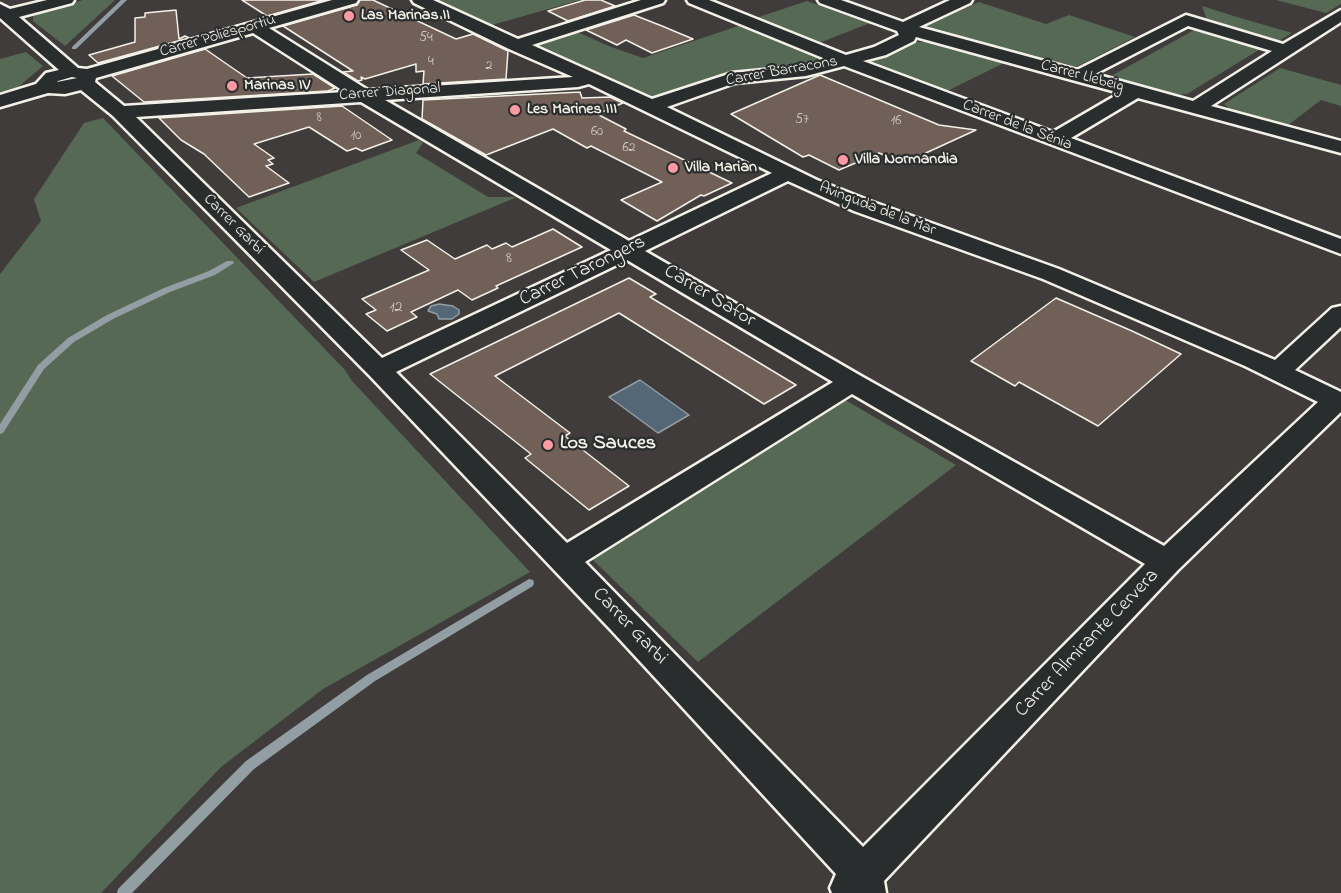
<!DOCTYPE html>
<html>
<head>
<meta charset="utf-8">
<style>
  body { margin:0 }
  canvas { display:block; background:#3f3c3b }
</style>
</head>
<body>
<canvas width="1341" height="893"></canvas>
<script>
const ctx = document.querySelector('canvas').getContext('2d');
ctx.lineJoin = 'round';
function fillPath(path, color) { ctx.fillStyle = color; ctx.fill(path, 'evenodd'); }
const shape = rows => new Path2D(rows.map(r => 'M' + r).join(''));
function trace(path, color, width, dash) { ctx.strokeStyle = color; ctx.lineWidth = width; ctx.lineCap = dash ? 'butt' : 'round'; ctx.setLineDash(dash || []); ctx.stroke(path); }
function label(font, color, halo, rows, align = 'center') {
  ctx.font = font + ' "Indie Flower",sans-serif'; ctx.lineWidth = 4.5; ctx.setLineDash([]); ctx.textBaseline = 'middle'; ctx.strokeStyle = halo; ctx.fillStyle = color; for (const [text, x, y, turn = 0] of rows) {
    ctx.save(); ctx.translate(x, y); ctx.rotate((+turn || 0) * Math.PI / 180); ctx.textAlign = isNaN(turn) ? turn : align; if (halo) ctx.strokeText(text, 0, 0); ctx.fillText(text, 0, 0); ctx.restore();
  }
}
fillPath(shape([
  [83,0,115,0,65,46,33,21,33,16,38,12],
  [437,0,580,0,492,25],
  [1276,0,1341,0,1341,4,1326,13],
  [807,1,837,12,870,23,819,43,756,18],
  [979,2,1046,24,1069,15,1135,37,1076,67,930,29,926,26],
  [1202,6,1237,17,1292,33,1280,40,1265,40,1208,23],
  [741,25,829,59,787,68,729,73,653,99,536,44,575,31,611,47,643,58],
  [1196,29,1262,48,1187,94,1174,95,1117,79,1113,75],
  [916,42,928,42,1004,63,945,92,868,62,889,55],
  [26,52,43,66,17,88,0,93,0,59],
  [1280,68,1341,85,1341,106,1321,100,1287,126,1233,111,1224,104],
  [103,118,345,370,352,381,530,572,323,689,221,767,101,893,0,893,0,274,41,221,34,199,84,123],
  [419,140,423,143,416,153,488,197,517,197,314,282,236,208],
  [842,398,956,465,698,662,591,558]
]), '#566954');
const water = shape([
  [439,304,453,306,459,310,459,314,452,319,439,319,437,314,428,311,431,306,439,304],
  [640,380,689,415,658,433,609,397,640,380]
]);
fillPath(water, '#536776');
trace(water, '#939ea4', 1.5);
fillPath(shape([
  [121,0,127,0,76,49,72,49,72,47,121,0],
  [227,261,233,261,234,263,215,275,170,292,113,319,74,342,44,369,3,433,0,434,0,424,38,365,68,338,107,315,164,288,209,271,227,261],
  [529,579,533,580,534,583,533,586,375,681,254,769,132,893,117,893,118,889,246,761,367,675,529,579]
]), '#939ea4');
const building = shape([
  [242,0,324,0,267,16,242,0],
  [360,0,373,0,456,39,473,34,508,51,506,79,423,84,424,71,416,72,416,64,365,79,361,77,362,80,358,81,343,72,353,71,283,26,357,5,360,0],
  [585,0,601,0,615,6,568,21,548,11,585,0],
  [176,10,179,39,185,36,189,38,98,63,89,55,135,42,135,18,145,17,145,13,176,10],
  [634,15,662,26,693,39,652,53,626,40,617,45,586,30,634,15],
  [205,49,247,78,313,74,335,88,328,91,144,102,112,76,205,49],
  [820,75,939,125,976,130,904,163,879,153,839,170,809,155,803,157,731,114,820,75],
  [580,92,582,98,610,97,623,103,597,114,626,129,624,131,732,183,704,196,701,195,657,221,621,200,662,182,591,146,587,148,553,129,486,155,422,119,423,100,580,92],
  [342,106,392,140,362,151,356,148,347,151,309,127,254,144,274,158,268,160,273,164,266,166,289,183,249,197,204,154,181,140,159,118,342,106],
  [553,229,582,247,496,286,498,288,472,300,458,290,411,312,417,317,387,331,366,314,376,310,362,299,429,270,401,250,427,240,455,259,487,245,492,249,506,243,512,247,553,229],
  [629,278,656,294,650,297,796,385,764,404,619,313,495,376,570,433,565,436,629,486,589,510,525,458,531,454,430,374,629,278],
  [1056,298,1132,331,1181,354,1098,426,1019,382,1015,386,971,361,1056,298]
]);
fillPath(building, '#706058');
trace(building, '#f4f1e8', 1.5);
const street = shape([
  [47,0,74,0,72,3,19,17,78,68,87,69,332,0,358,0,356,3,269,28,368,90,573,77,509,49,414,3,412,0,433,0,518,39,641,0,665,0,663,3,532,45,652,99,732,73,805,66,828,60,689,3,687,0,709,0,846,55,874,47,899,35,897,31,820,3,818,0,841,0,903,22,950,0,972,0,970,3,919,27,1077,70,1186,15,1283,44,1341,10,1341,22,1211,106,1341,141,1341,153,1138,98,1071,138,1341,239,1341,254,844,66,806,76,735,83,667,107,817,180,870,201,1059,269,1275,360,1332,308,1341,306,1341,327,1295,370,1341,392,1341,412,1178,570,884,881,886,893,832,893,830,888,836,874,612,631,370,376,113,116,81,90,65,94,48,93,0,107,0,95,36,84,46,73,59,70,0,18,0,4,10,9,47,0],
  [1188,26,1272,51,1193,101,1095,74,1188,26],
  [253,33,345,92,124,106,95,82,96,78,253,33],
  [916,37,1072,80,1120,93,1053,132,863,61,886,55,914,41,916,37],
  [72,77,77,78,57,82,58,81,72,77],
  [589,84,772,173,629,241,385,100,578,87,589,84],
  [361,102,611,250,382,358,136,117,361,102],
  [788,181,854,211,1043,279,1245,366,1318,402,1164,546,861,376,645,251,788,181],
  [627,260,833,382,567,543,396,372,627,260],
  [852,394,1145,564,863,847,585,562,852,394]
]);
trace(street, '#f4f1e8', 5);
fillPath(street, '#2a2d2e');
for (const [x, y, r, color] of [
  [349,16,6,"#ff9aa2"],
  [232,86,6,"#ff9aa2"],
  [515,110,6,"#ff9aa2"],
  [843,160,6,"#ff9aa2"],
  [673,168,6,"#ff9aa2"],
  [548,445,6,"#ff9aa2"]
]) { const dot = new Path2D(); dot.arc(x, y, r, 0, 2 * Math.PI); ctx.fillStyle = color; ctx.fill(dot); trace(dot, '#2a2d2e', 2); }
label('14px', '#d3cdc4', null, [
  ["54",426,39],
  ["4",431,63],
  ["2",489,67],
  ["8",319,119],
  ["57",802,121],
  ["16",896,122],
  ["60",597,133],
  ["10",356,137],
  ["62",629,149]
]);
label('bold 16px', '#f4f1e8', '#2a2d2e', [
  ["Las Marinas II",361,16],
  ["Marinas IV",244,86],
  ["Les Marines III",527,110],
  ["Villa Normandia",855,160],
  ["Villa Marian",685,168]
], 'left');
label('16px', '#f4f1e8', '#2a2d2e', [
  ["Carrer Poliesportiu",218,37,-16],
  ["Carrer Barracons",782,72,-10],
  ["Carrer Llebeig",1082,77,15],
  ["Carrer Diagonal",390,93,-4],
  ["Carrer de la Sénia",1017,126,21],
  ["Avinguda de la Mar",877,210,21],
  ["Carrer Garbí",233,225,45]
]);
label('16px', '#d3cdc4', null, [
  ["8",509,259],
  ["12",396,308]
]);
label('20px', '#f4f1e8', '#2a2d2e', [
  ["Carrer Tarongers",583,272,-26],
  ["Carrer Safor",709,297,31],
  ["Carrer Garbi",629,627,46],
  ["Carrer Almirante Cervera",1088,644,-46]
]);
label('bold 20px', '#f4f1e8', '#2a2d2e', [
  ["Los Sauces",560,445]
], 'left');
</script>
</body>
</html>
